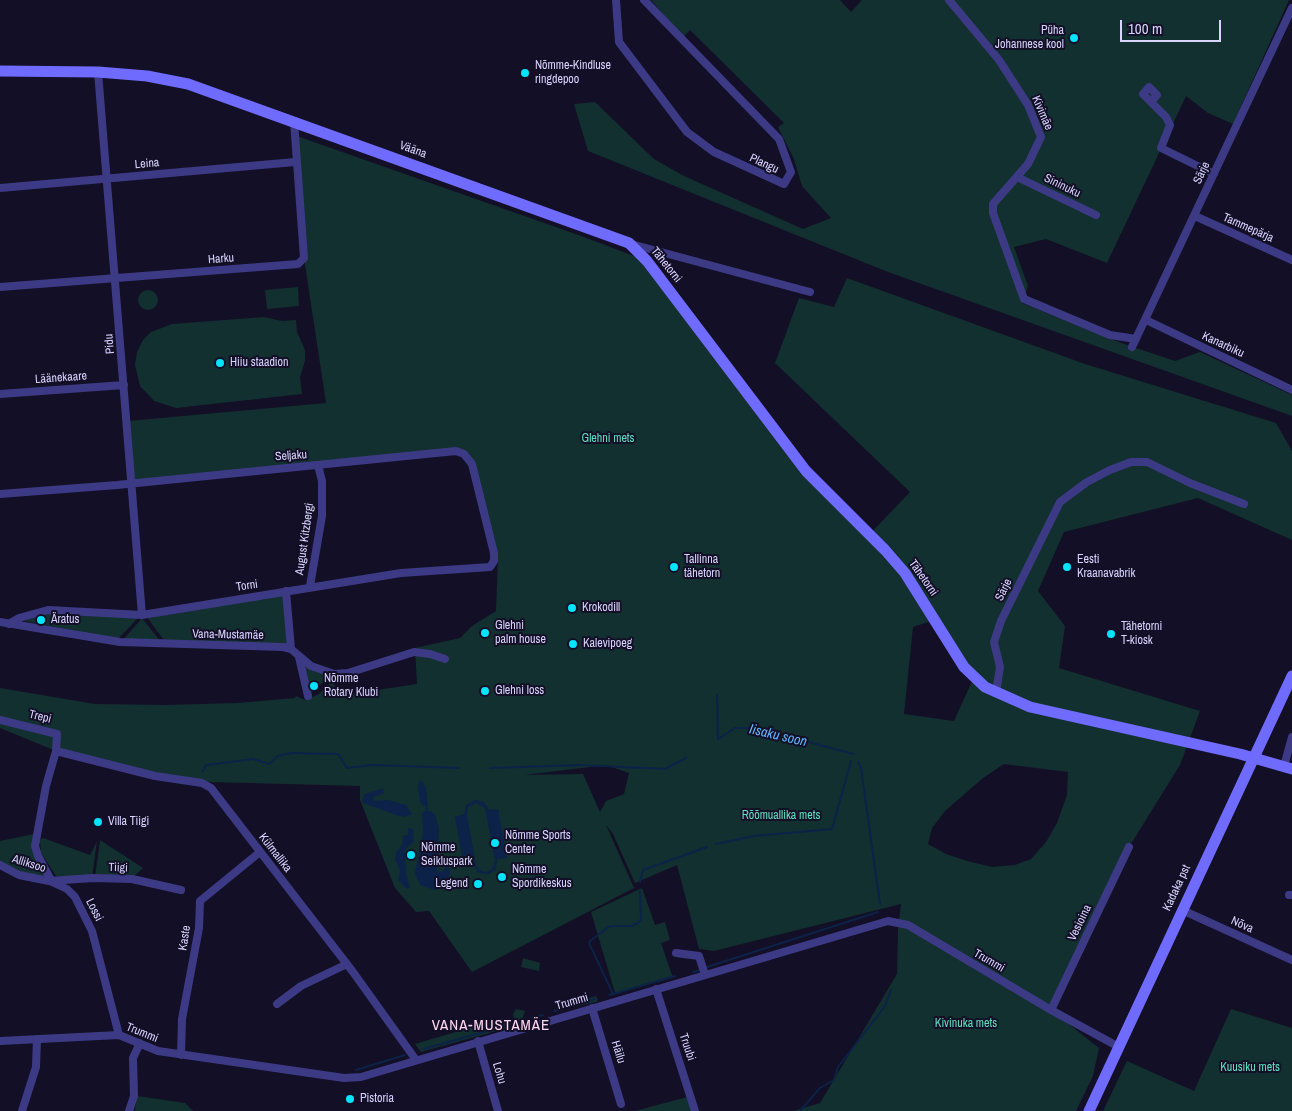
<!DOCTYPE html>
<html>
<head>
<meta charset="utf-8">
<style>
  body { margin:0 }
  #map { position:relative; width:1292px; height:1111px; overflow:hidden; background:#130f26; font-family:"Archivo Narrow",sans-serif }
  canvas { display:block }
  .scale { position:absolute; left:1120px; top:20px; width:101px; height:22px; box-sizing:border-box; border:2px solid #d9d4ff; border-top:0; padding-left:6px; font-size:15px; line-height:18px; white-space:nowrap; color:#d9d4ff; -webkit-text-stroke:4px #130f26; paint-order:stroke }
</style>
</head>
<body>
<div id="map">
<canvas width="1292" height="1111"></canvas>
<div class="scale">100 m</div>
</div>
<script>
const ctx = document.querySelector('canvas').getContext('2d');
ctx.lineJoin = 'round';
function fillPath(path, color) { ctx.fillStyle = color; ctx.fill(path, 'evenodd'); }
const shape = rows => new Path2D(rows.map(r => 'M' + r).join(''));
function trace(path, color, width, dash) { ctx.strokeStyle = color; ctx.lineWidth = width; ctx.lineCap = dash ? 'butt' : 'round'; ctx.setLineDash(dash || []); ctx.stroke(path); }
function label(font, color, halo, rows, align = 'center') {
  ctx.font = font + ' "Archivo Narrow",sans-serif'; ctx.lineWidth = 4; ctx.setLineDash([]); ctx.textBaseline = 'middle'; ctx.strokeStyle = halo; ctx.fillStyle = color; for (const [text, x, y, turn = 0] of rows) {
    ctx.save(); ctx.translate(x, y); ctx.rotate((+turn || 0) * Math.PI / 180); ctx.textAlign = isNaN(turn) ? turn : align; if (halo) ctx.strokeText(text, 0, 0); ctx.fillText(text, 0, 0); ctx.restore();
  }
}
fillPath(shape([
  [651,0,840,0,851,12,862,0,1289,0,1233,124,1208,113,1186,96,1107,263,1046,239,1014,247,1028,286,1022,303,1124,344,1175,361,1200,352,1292,395,1292,416,888,272,588,151,574,104,595,102,654,159,684,176,803,229,831,218,802,186,794,159,778,127,784,123,690,30,683,37],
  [294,135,584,237,647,261,806,471,869,535,910,492,775,363,799,298,834,307,847,278,1085,364,1276,423,1292,451,1292,540,1198,498,1064,532,1038,591,1065,626,1059,668,1200,711,1180,765,1129,847,1051,1010,1099,1048,1093,1076,1076,1111,793,1111,820,1103,897,974,898,930,901,904,714,951,699,949,677,865,635,883,613,834,606,825,634,888,472,972,429,911,416,912,395,888,360,800,360,786,211,782,155,776,56,751,0,728,0,688,95,704,165,705,238,703,295,698,296,696,305,700,319,694,333,680,337,696,417,684,415,648,460,638,472,626,496,611,498,557,494,537,491,536,472,464,464,454,131,482,128,421,326,403,304,258],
  [934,620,974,677,954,721,904,714,913,627],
  [1004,764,1068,772,1067,795,1057,823,1046,842,1031,859,1015,865,992,867,967,861,946,854,928,844,932,828,945,811,983,778],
  [606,765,629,773,624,794,606,801,600,812,583,774,525,775],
  [298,287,299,306,267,309,265,290],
  '138 300a10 10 0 1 1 20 0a10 10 0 1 1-20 0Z',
  [264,317,282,321,296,320,297,332,305,350,305,361,300,377,302,394,176,408,154,401,140,386,135,365,137,352,143,340,151,332,172,324],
  [284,594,288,644,166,643,146,616],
  [49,613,139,617,118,639,24,621],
  [142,618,161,642,123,640],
  [304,665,329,676,313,692,310,692],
  [34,834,45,877,20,872,0,862,0,841],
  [43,838,90,855,97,841,92,877,56,876,41,853,40,840],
  [100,840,143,868,132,878,95,877],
  [642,888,655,925,665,922,670,940,661,943,673,978,615,993,591,912],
  [523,958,540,963,539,971,521,967],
  [596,996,598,1000,596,1002,574,1007,575,1002],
  [516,1009,525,1011,520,1025,516,1026,513,1014],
  [1231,1009,1292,1028,1292,1111,1103,1111,1127,1061,1194,1091],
  [503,1018,507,1028,421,1052,415,1044],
  [137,1096,185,1103,193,1111,136,1111,135,1110],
  [687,1097,692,1111,635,1111]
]), '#12302f');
fillPath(shape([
  [419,781,423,782,426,788,428,806,423,806,420,802,418,788],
  [383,788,384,793,374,797,373,801,388,800,406,805,412,814,404,817,396,815,363,803,362,800,365,794],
  [475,800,484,802,489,810,498,809,507,858,497,859,496,869,489,874,479,873,473,864,464,866,455,817,464,814,466,805],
  [476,803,485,808,495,861,492,869,486,872,480,870,476,865,467,815,468,807],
  [424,811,431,811,435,814,439,829,437,871,441,872,446,867,449,868,450,873,445,886,435,890,420,885,415,873,423,831,422,813],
  [408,828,413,829,414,841,405,850,406,874,410,887,407,889,398,880,400,870,395,859,396,852,402,845,403,836,408,835]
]), '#0c2248');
trace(shape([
  [717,695,718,739,735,728,755,728,854,754],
  [858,762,861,768,880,904],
  [490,768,581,765,665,769,686,758],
  [203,771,206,765,253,759,269,764,278,756,291,753,338,754,347,768,372,765,459,768],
  [426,806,427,811],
  [716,844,754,836,832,829,851,761],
  [640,882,643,870,707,847],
  [707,967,878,912],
  [693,972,700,970],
  [613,994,675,976],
  [609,995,613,994,589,943,590,941,610,926,632,926,638,923,641,920,640,891],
  [574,1006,595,999],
  [554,1011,563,1009],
  [526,1020,543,1015],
  [516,1023,519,1022],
  [424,1049,508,1025],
  [356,1070,405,1055],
  [800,1111,820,1088,834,1080,838,1067,885,1006,891,990]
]), '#0c2248', 2);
trace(shape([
  [616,0,619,42,687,132,714,152,784,184,791,172,779,139,644,0],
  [949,0,999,60,1028,105,1041,137,1028,164,993,204,993,213,1024,299,1110,335,1136,339],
  [98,72,142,615],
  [1151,102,1157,95,1149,87,1143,94,1166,117,1170,125,1161,148,1214,174],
  [1017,177,1096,215],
  [0,188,295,162],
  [1195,216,1292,260],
  [631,244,810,292],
  [0,287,298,264,304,258,294,121],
  [1146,320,1292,390],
  [1132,347,1292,8],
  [0,394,124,385],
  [0,494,117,485,456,451,464,454,472,464,494,553,494,561,490,567,401,573,142,615,48,610,19,618,9,624],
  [310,586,322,516,322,481,318,465],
  [286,591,291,649],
  [0,622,120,642,283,647,291,649,311,666,334,674,348,673,414,652,430,654,445,659],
  [299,657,308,696],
  [996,693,1000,667,994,642,1001,621,1060,502,1087,482,1110,470,1131,462,1147,462,1190,483,1244,504],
  [0,720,57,734,56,751,46,786,35,846,38,856,52,882,67,889,75,897,92,931,119,1035],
  [56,751,155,776,202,783,211,788,353,972,416,1060],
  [1284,766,1292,737],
  [0,865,19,875,49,881,93,878,132,879,181,890],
  [1289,895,1292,895],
  [1182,910,1292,960],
  [676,953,699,956,705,975],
  [656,989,695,1111],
  [277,1004,301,986,347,964],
  [592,1008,621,1104],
  [1051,1010,1129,847],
  [0,1041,119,1035,158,1051,344,1078,361,1077,888,921,908,925,1051,1010,1119,1047],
  [478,1041,498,1111],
  [181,1055,182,1019,199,928,200,901,260,852],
  [22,1111,36,1067,37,1039],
  [129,1111,134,1096,133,1058,140,1043]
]), '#3d3a85', 8);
trace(shape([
  [0,71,98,72,147,76,188,84,629,243,647,261,806,471,885,550,905,573,964,667,985,687,1030,707,1240,754,1292,769],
  [1089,1111,1292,676]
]), '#6f6bff', 11);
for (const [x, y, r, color] of [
  [1074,38,5,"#00e5ff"],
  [525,73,5,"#00e5ff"],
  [220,363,5,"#00e5ff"],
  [674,567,5,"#00e5ff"],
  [1067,567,5,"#00e5ff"],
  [572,608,5,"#00e5ff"],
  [41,620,5,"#00e5ff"],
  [485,633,5,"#00e5ff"],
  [1111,634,5,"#00e5ff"],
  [573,644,5,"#00e5ff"],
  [314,686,5,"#00e5ff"],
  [485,691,5,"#00e5ff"],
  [98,822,5,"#00e5ff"],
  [495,843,5,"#00e5ff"],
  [411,855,5,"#00e5ff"],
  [502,877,5,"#00e5ff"],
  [478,884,5,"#00e5ff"],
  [350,1099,5,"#00e5ff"]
]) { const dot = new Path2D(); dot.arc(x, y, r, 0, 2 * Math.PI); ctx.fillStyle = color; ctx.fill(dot); trace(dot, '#130f26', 2); }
label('12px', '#d9d4ff', '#130f26', [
  ["Püha",1064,31,"right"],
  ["Johannese kool",1064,45,"right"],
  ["Nõmme-Kindluse",535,66],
  ["ringdepoo",535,80],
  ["Hiiu staadion",230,363],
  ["Tallinna",684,560],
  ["tähetorn",684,574],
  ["Eesti",1077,560],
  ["Kraanavabrik",1077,574],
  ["Krokodill",582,608],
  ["Äratus",51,620],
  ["Glehni",495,626],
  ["palm house",495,640],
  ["Tähetorni",1121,627],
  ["T-kiosk",1121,641],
  ["Kalevipoeg",583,644],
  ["Nõmme",324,679],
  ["Rotary Klubi",324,693],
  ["Glehni loss",495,691],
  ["Villa Tiigi",108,822],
  ["Nõmme Sports",505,836],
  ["Center",505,850],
  ["Nõmme",421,848],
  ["Seikluspark",421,862],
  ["Nõmme",512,870],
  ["Spordikeskus",512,884],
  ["Legend",468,884,"right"],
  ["Pistoria",360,1099]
], 'left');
label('12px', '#d9d4ff', '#130f26', [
  ["Kivimäe",1042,113,67],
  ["Vääna",413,150,20],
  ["Leina",147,164,-5],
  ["Plangu",764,164,25],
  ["Särje",1202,173,-65],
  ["Sininuku",1062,186,26],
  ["Tammepärja",1248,228,24],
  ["Harku",221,259,-4],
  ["Tähetorni",666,265,51],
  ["Pidu",110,344,-95],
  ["Kanarbiku",1223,345,25],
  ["Läänekaare",61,378,-4],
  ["Seljaku",291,456,-4],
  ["August Kitzbergi",305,539,-82],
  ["Tähetorni",923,578,55],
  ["Torni",247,586,-8],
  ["Särje",1004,590,-64],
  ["Vana-Mustamäe",228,635,1],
  ["Trepi",40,717,14],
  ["Külmallika",275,853,52],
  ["Alliksoo",29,864,17],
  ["Tiigi",118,868,2],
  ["Kadaka pst",1177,888,-65],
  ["Lossi",94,910,63],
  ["Vesioina",1080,923,-64],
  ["Nõva",1242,925,24],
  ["Kaste",185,938,-81],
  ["Trummi",989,961,30],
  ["Trummi",572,1002,-16],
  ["Trummi",142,1033,22],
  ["Truubi",687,1047,72],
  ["Häilu",618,1052,73],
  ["Lohu",499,1073,73]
]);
label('12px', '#5fe0c0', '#130f26', [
  ["Glehni mets",608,439],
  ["Rõõmuallika mets",781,816],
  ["Kivinuka mets",966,1024],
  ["Kuusiku mets",1250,1068]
]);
label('italic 14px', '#62b6ff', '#130f26', [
  ["Iisaku soon",778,736,13]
]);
ctx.letterSpacing = '1px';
label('15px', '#ffd6f0', '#130f26', [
  ["VANA-MUSTAMÄE",491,1026]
]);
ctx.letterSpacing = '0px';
</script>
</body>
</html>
